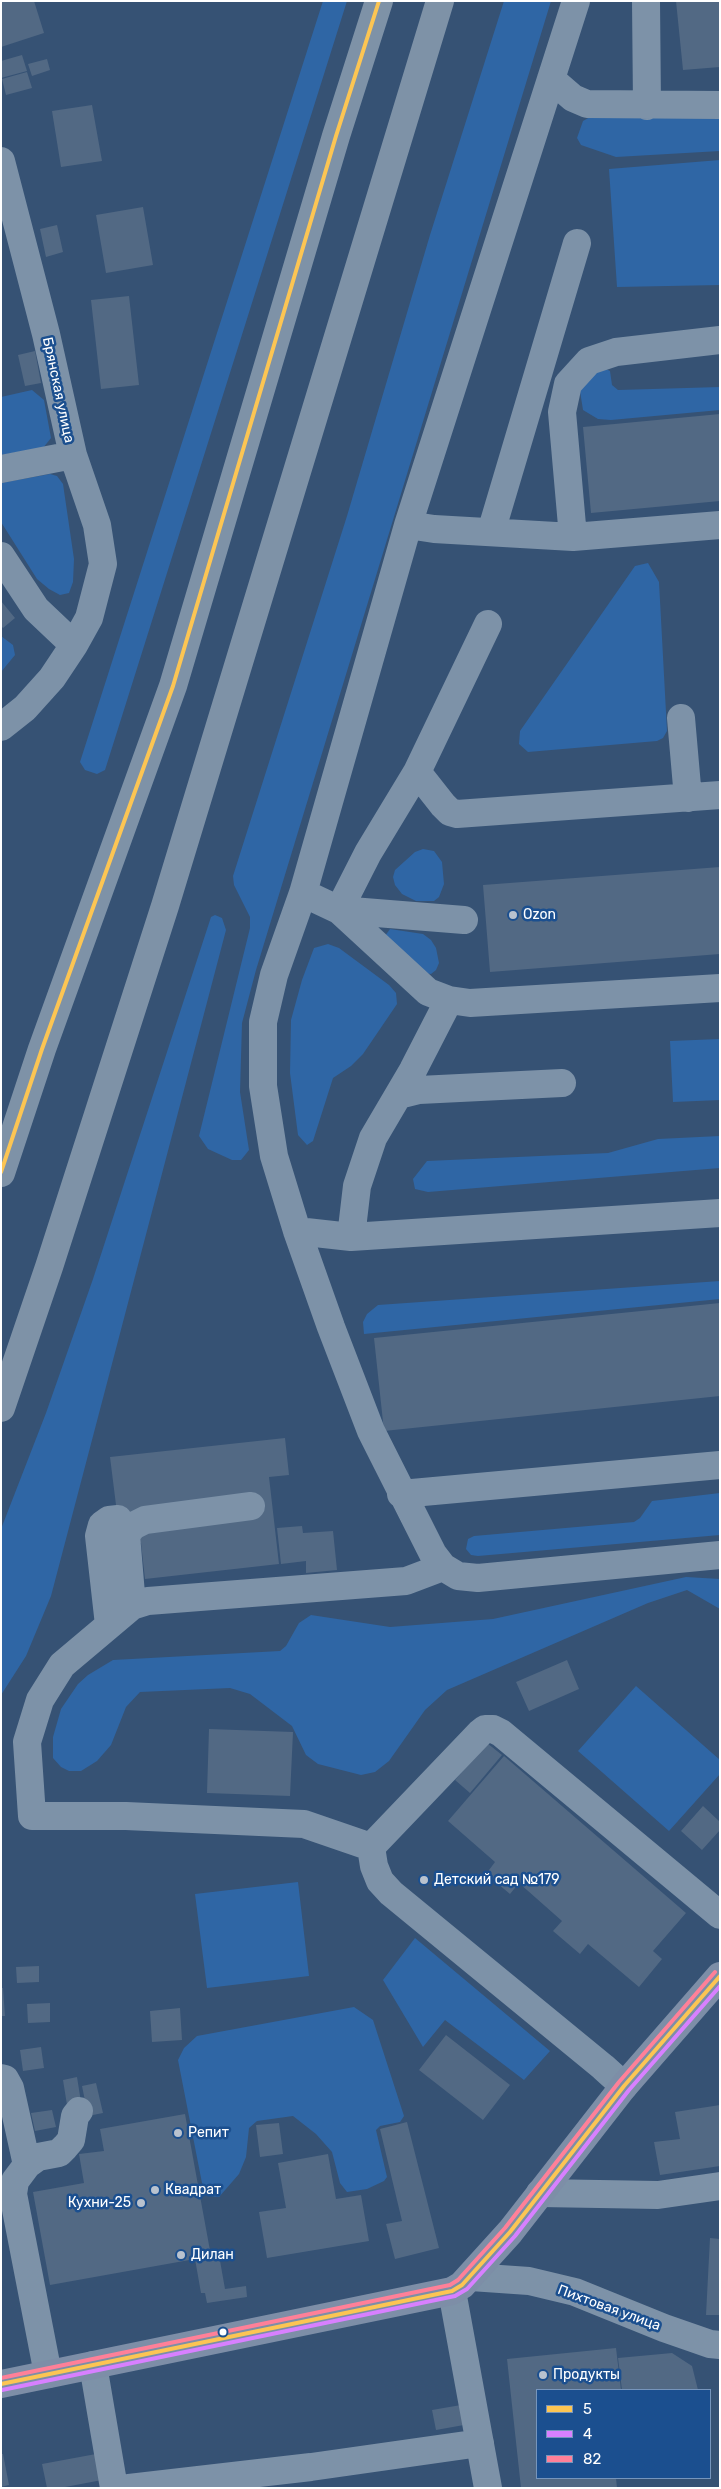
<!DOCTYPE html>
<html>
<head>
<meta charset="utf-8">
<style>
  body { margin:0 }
  #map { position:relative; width:721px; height:2489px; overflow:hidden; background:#365274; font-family:Rubik,sans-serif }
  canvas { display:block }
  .frame { position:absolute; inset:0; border:2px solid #fff; pointer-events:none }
  .legend { position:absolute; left:536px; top:2389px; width:175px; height:90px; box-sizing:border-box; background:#1b4f8f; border:1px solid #7695bc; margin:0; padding:6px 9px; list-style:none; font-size:15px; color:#fff }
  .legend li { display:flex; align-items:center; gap:10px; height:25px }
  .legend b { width:25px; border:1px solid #7695bc }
</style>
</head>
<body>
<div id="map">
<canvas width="721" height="2489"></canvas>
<div class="frame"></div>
<ul class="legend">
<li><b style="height:6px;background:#fcc553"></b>5</li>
<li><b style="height:6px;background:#d880ff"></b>4</li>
<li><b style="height:6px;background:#ff8098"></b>82</li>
</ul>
</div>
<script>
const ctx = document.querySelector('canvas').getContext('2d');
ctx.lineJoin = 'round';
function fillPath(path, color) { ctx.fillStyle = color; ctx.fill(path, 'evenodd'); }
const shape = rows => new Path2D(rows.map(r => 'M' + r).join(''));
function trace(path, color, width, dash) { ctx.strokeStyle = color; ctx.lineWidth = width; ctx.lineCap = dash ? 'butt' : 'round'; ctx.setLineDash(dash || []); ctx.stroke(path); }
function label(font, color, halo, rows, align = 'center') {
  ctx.font = font + ' Rubik,sans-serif'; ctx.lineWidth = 5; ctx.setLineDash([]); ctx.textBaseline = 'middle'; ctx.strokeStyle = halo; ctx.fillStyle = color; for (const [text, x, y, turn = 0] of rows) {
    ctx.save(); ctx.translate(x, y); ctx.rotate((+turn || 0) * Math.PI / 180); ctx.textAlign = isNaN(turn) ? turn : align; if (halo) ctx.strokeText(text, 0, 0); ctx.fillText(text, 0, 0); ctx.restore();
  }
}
fillPath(shape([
  [323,1,347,1,105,770,97,774,85,770,80,762],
  [504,1,551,1,256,970,242,1023,240,1092,249,1150,241,1160,232,1160,208,1149,199,1136,250,928,250,917,234,885,233,876,347,516,430,235],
  [590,117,720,118,720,151,616,157,581,145,577,138,583,121],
  [720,160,720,285,617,287,609,169],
  [604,368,610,371,612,385,618,390,720,387,720,410,611,420,598,419,583,410,580,391,593,372],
  [32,390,44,400,51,438,43,448,1,455,1,397],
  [50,474,57,476,63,484,74,559,73,582,69,593,60,595,49,589,37,579,1,522,1,483],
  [648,563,659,582,667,731,663,738,657,741,528,752,519,744,520,731,635,566],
  [1,636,13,645,15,655,1,672],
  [423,849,434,851,442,862,444,884,439,897,434,901,416,901,402,894,395,885,393,877,395,870,415,852],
  [215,915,222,918,226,930,51,1596,26,1656,1,1695,1,1529,46,1413,93,1279,211,917],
  [390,929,423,934,431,940,436,948,439,963,436,970,431,974,424,973,385,936],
  [328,944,339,948,389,985,396,993,397,1004,363,1054,351,1066,333,1078,313,1141,307,1145,298,1135,290,1073,291,1020,302,980,314,948],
  [720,1039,720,1100,673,1102,670,1041],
  [720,1136,720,1168,428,1192,415,1189,413,1179,427,1161,608,1153,658,1139],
  [720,1281,720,1299,364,1334,363,1322,367,1314,378,1305],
  [720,1493,720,1535,478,1556,471,1555,466,1549,468,1539,474,1536,634,1522,640,1518,652,1501],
  [686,1577,720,1579,720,1609,687,1590,648,1603,447,1690,425,1710,389,1761,375,1772,361,1775,318,1764,306,1755,292,1726,250,1694,230,1688,140,1692,126,1707,111,1745,97,1761,81,1771,69,1771,61,1767,53,1758,53,1737,61,1709,78,1684,88,1675,113,1660,280,1651,286,1646,299,1623,311,1615,390,1627,493,1619],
  [636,1686,720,1760,720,1774,669,1831,578,1751],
  [298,1882,309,1976,207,1988,195,1894],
  [415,1938,550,2051,524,2080,445,2020,423,2047,383,1980],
  [354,2007,373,2020,404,2116,400,2122,380,2126,376,2130,387,2177,384,2181,367,2189,347,2192,340,2183,332,2152,316,2134,293,2116,257,2121,249,2128,246,2157,239,2174,219,2197,208,2196,202,2183,178,2060,184,2048,197,2036]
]), '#2f66a5');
fillPath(shape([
  [1,1,34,1,44,33,1,47],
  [676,1,720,1,720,67,683,70],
  [22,55,27,71,1,78,1,61],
  [47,59,50,70,32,76,28,64],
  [27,72,32,88,6,95,2,79],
  [92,105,102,161,61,167,52,111],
  [143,207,153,265,106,273,96,215],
  [57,225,63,252,46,257,40,229],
  [129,296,139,385,101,389,91,300],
  [35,351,41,383,25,386,18,355],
  [720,414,720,501,591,513,583,427],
  [1,601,15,618,3,628,1,626],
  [720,867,720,954,490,972,483,885],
  [720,1303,720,1396,384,1431,374,1338],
  [285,1438,289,1475,269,1477,279,1564,145,1579,141,1543,121,1545,110,1457],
  [302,1526,303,1533,333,1531,337,1570,306,1573,306,1561,281,1564,277,1528],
  [567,1660,579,1689,529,1711,516,1682],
  [209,1729,293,1732,290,1796,207,1793],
  [487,1743,502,1755,470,1793,455,1780],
  [504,1756,686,1913,653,1951,662,1959,639,1987,588,1944,580,1954,553,1931,562,1921,519,1883,510,1894,486,1874,495,1862,448,1821],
  [703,1806,720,1822,720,1830,702,1850,681,1831],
  [39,1966,39,1982,17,1983,16,1967],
  [1,1988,3,1988,5,2016,1,2016],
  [50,2003,50,2022,28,2023,27,2004],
  [180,2008,182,2040,152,2042,150,2011],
  [446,2035,510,2085,483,2120,419,2070],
  [41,2047,44,2068,23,2071,20,2050],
  [77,2077,81,2102,67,2105,63,2080],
  [96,2083,103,2113,88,2116,82,2086],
  [720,2105,720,2166,660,2175,654,2142,680,2139,675,2112],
  [52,2110,56,2127,35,2131,31,2113],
  [185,2114,211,2256,219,2255,225,2289,246,2286,247,2297,207,2303,205,2293,201,2293,195,2259,50,2285,33,2192,84,2183,79,2154,104,2151,100,2129],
  [407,2122,439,2248,395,2259,386,2224,402,2221,380,2129],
  [279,2123,283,2154,260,2157,256,2125],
  [328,2154,336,2199,361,2195,369,2241,267,2258,259,2212,286,2208,278,2163],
  [710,2238,720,2239,720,2315,706,2315],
  [616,2348,621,2390,537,2390,537,2478,616,2478,617,2488,521,2488,507,2359],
  [672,2353,692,2366,698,2390,622,2390,618,2358],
  [461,2405,464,2425,436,2430,432,2410],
  [1,2454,3,2454,9,2485,1,2487],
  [96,2454,102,2480,60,2488,47,2488,42,2464]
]), '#526984');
trace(shape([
  [576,1,408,525,303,893,274,975,263,1022,263,1086,274,1156,297,1231,331,1327,371,1431,433,1554,443,1567,458,1576,478,1578,720,1555],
  [646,1,647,106],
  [551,79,573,98,587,104,720,105],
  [1,161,46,334,73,455,97,525,103,564,89,618,74,645,52,678,25,708,1,727],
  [1,469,73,455],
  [408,525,434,529,573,537,720,525],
  [491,532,577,243],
  [573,537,562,412,568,384,589,361,616,352,720,340],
  [1,556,36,609,74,645],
  [681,718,688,798],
  [417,772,443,805,450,812,457,814,720,795],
  [303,893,339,910,428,992,449,1000,470,1003,720,988],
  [464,920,339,910,368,853,417,772,488,624],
  [399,1095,419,1090,562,1083],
  [297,1231,351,1237,720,1213],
  [351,1237,357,1186,373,1138,413,1070,449,1000],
  [401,1494,720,1465],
  [443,1567,406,1581,148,1601,132,1606,62,1665,40,1700,27,1742,32,1816,126,1816,304,1824,371,1847,374,1866,380,1881,391,1893,603,2067,624,2086],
  [132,1606,126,1535,133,1526,145,1520,251,1506],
  [109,1625,99,1536,102,1525,109,1520,118,1519],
  [371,1847,480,1733,485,1729,493,1729,501,1733,720,1915],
  [1,2078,5,2079,10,2088,27,2165],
  [540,2193,658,2195,720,2186],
  [471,2277,529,2281,575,2292,664,2328,710,2344,720,2345],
  [452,2291,488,2488],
  [93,2365,114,2488],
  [48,2374,13,2194,15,2181,27,2165,38,2157,59,2153,65,2147,71,2140,75,2116,79,2111],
  [129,2488,311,2467,480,2443]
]), '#7d92a8', 28);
trace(shape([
  [1,2384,452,2291,462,2285,510,2232,624,2086,720,1976]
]), '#7d8ea7', 28);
trace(shape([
  [1,1173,42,1049,173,686,336,136,379,1],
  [1,1408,49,1267,165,906,440,1]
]), '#7e92a7', 28);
trace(shape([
  [1,1172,42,1049,173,686,336,136,379,1],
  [1,2384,452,2291,462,2285,510,2232,624,2086,720,1976]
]), '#fcc553', 4);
trace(shape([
  [2,2390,455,2296,467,2289,515,2236,629,2090,720,1986]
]), '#d880ff', 4);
trace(shape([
  [1,2378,450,2285,458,2280,505,2228,619,2082,715,1972]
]), '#ff8098', 4);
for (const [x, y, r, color] of [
  [513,915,5,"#b9c2ce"],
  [424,1880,5,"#b9c2ce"],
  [178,2133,5,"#b9c2ce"],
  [155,2190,5,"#b9c2ce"],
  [141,2203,5,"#b9c2ce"],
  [181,2255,5,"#b9c2ce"],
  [223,2332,4.5,"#fff"],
  [543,2375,5,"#b9c2ce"]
]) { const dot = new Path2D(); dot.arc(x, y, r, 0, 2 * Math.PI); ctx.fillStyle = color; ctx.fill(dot); trace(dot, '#1b4f8f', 2); }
label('14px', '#fff', '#1b4f8f', [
  ["Брянская улица",58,390,78],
  ["Пихтовая улица",609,2308,20]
]);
label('14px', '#fff', '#1b4f8f', [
  ["Ozon",523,915],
  ["Детский сад №179",434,1880],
  ["Репит",188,2133],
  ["Квадрат",165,2190],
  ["Кухни-25",131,2203,"right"],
  ["Дилан",191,2255],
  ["Продукты",553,2375]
], 'left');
</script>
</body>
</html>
